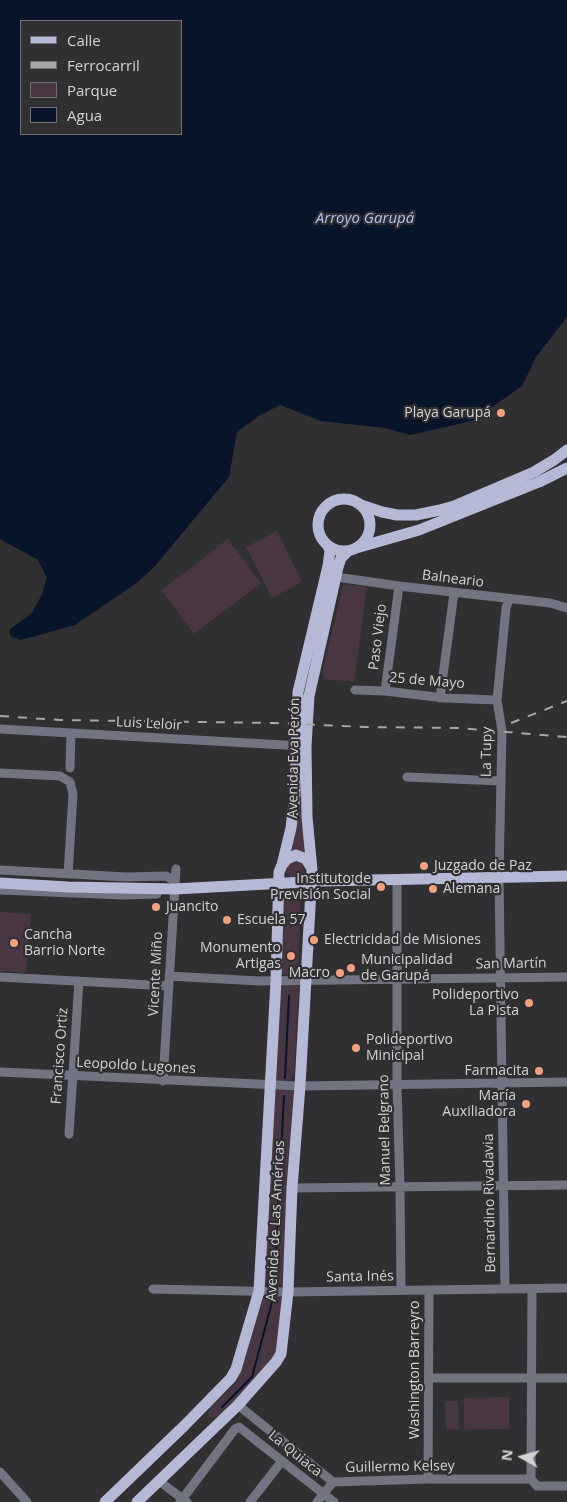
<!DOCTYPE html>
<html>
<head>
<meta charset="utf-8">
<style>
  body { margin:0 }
  #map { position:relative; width:567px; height:1502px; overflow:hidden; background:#302f31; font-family:"Open Sans",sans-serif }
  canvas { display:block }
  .legend { position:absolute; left:20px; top:20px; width:162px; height:115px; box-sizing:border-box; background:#302f31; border:1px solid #717072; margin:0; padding:6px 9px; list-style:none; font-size:15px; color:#d3d2d4 }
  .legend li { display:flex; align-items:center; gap:10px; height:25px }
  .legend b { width:25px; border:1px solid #717072 }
  .north { position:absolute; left:497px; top:1432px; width:50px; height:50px; -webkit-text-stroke:4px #302f31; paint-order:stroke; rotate:277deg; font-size:14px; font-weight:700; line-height:20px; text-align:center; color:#d3d2d4 }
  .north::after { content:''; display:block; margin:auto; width:18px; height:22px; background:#d3d2d4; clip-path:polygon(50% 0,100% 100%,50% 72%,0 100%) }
</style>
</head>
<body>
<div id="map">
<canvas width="567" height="1502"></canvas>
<ul class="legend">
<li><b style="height:6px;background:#b6b9d5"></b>Calle</li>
<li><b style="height:6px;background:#a7a6a8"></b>Ferrocarril</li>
<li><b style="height:14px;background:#483742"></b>Parque</li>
<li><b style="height:14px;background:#081429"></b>Agua</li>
</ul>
<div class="north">N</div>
</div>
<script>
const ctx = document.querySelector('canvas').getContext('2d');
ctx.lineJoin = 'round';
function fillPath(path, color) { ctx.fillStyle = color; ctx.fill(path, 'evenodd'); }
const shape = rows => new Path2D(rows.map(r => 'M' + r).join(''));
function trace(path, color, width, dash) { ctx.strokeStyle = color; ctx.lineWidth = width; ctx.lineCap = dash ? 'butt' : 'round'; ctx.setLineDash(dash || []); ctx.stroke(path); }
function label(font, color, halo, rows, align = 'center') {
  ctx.font = font + ' "Open Sans",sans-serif'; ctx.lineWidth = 4.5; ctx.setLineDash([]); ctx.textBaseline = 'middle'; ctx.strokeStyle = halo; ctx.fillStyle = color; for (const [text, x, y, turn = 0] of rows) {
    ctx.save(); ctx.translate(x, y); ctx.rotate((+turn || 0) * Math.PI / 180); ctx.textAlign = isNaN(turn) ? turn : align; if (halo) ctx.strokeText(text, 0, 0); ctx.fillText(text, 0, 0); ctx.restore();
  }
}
fillPath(shape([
  [277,531,302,582,272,598,246,547],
  [228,539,261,583,194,634,161,590],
  [343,584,367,587,354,682,324,679,322,674],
  [303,762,305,855,288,854],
  '286 870a9 9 0 1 1 18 0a9 9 0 1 1-18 0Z',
  [283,888,301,888,298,975,282,975],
  [0,912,31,914,26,973,0,971],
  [285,984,297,984,299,988,294,1075,290,1080,277,1080,274,1076,281,988],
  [278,1087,290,1087,295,1093,284,1277,281,1285,267,1283,263,1279,274,1094],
  [265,1293,280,1295,283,1298,278,1351,226,1414,216,1417,207,1417,210,1408,238,1381,260,1297],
  [509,1397,509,1429,464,1430,464,1398],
  [445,1401,458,1401,459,1429,446,1430]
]), '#483742');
fillPath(shape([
  [0,0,567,0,567,317,536,357,522,386,472,421,410,435,385,428,321,421,280,405,259,416,237,432,229,477,155,566,138,582,75,625,21,640,11,637,9,630,32,613,42,594,47,578,38,560,0,539],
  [21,21,181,21,181,134,21,134]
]), '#081429');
trace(shape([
  [285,1078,289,996],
  [274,1282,284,1096],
  [222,1407,252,1377,272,1302]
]), '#081429', 2);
trace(shape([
  [336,577,399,586,550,603,567,608],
  [355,690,385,691,445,698,497,700],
  [385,691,399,586],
  [440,698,454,593],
  [0,729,302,746],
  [70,768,71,733],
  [0,773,60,776,70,782,73,794,68,874],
  [407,777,500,781],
  [0,870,126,877,166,876,175,881],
  [397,880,397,1085,400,1187,401,1290],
  [0,890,124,895,157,894],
  [169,976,259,981,567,977],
  [0,977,169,986],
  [0,1072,300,1086,567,1082],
  [163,1081,176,869],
  [69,1134,79,981],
  [292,1188,567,1185],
  [153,1289,288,1292,567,1288],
  [505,1289,499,877,502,731,497,700,506,608,509,599],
  [429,1378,567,1378],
  [238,1405,333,1482,428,1479,531,1479],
  [0,1472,27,1502],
  [428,1479,429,1290],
  [531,1479,532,1289],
  [531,1479,537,1486,567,1486],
  [159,1481,187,1502],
  [180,1502,235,1429,239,1427,334,1502],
  [250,1502,282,1461],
  [317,1502,333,1482]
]), '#737482', 9);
trace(shape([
  '318 525a26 26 0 1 1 52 0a26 26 0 1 1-52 0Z',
  [361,505,382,512,397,515,416,515,440,510,454,506,534,472,554,460,567,450],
  [356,548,419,530,539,482,567,468],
  [282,865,291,828,295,793,298,692,328,566,330,551,328,546],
  [0,883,68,887,175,889,323,881,567,876],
  [105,1502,184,1426,231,1378,236,1369,259,1291,276,981,279,872,282,865,287,859,296,855,306,859,311,867],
  [137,1502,238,1405,276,1362,281,1354,288,1292,292,1188,300,1086,311,890,312,870,307,817,306,746,309,696,338,567,341,558,348,551]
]), '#b6b9d5', 11);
trace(shape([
  [0,716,60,720,274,723,365,727,458,728,567,737],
  [511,723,567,701]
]), '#a7a6a8', 2, [9, 9]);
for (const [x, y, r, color] of [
  [501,413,5,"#f3a081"],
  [424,866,5,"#f3a081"],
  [381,887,5,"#f3a081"],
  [433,889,5,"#f3a081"],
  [156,907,5,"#f3a081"],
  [227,920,5,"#f3a081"],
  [314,940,5,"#f3a081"],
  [14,943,5,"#f3a081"],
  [291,956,5,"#f3a081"],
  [351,968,5,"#f3a081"],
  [340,973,5,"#f3a081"],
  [529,1003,5,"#f3a081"],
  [356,1048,5,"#f3a081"],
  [539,1071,5,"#f3a081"],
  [526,1104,5,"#f3a081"]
]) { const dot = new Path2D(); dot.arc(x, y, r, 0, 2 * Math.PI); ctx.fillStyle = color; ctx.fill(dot); trace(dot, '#302f31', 2); }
label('14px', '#d3d2d4', '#302f31', [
  ["Playa Garupá",491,413,"right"],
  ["Juzgado de Paz",434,866],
  ["Instituto de",371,879,"right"],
  ["Previsión Social",371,895,"right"],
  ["Alemana",443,889],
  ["Juancito",166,907],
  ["Escuela 57",237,920],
  ["Cancha",24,935],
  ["Barrio Norte",24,951],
  ["Electricidad de Misiones",324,940],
  ["Monumento",281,948,"right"],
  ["Artigas",281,964,"right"],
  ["Municipalidad",361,960],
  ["de Garupá",361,976],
  ["Macro",330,973,"right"],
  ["Polideportivo",519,995,"right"],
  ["La Pista",519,1011,"right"],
  ["Polideportivo",366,1040],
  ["Minicipal",366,1056],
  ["Farmacita",529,1071,"right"],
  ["María",516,1096,"right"],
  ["Auxiliadora",516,1112,"right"]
], 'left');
label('14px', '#d3d2d4', '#302f31', [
  ["Balneario",453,579,7],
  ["Paso Viejo",378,637,-83],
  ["25 de Mayo",427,681,5],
  ["Luis Leloir",149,724,3],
  ["La Tupy",487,752,-89],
  ["Avenida Eva Perón",294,758,-89],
  ["San Martín",511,964,-1],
  ["Vicente Miño",156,974,-87],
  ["Francisco Ortiz",60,1056,-86],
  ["Leopoldo Lugones",136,1066,3],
  ["Manuel Belgrano",385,1130,-91],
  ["Bernardino Rivadavia",490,1203,-91],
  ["Avenida de Las Américas",276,1221,-87],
  ["Santa Inés",360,1277,-1],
  ["Washington Barreyro",415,1370,-90],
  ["La Quiaca",295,1454,39],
  ["Guillermo Kelsey",400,1467,-1]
]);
label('italic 15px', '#a9c5f7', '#302f31', [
  ["Arroyo Garupá",365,219]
]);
</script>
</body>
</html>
